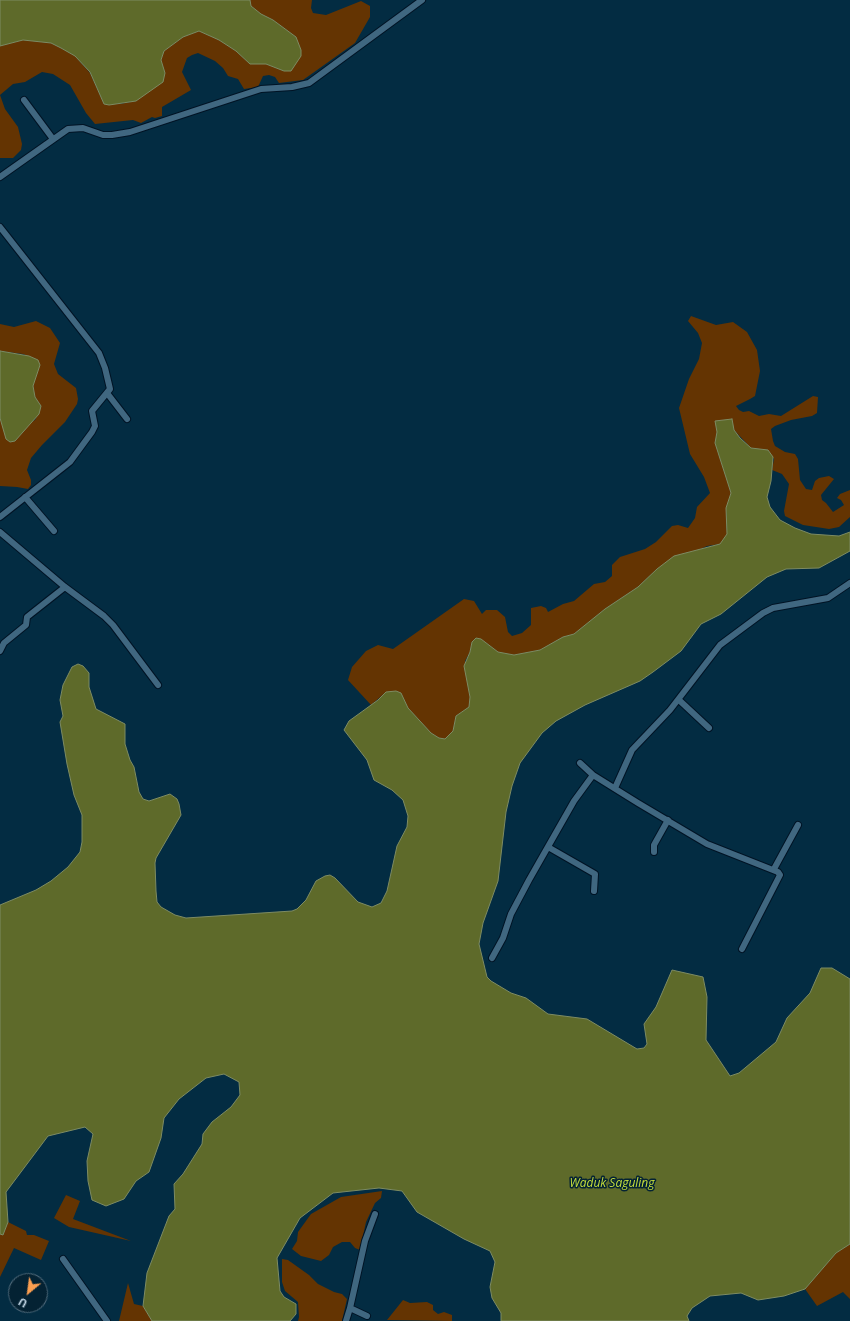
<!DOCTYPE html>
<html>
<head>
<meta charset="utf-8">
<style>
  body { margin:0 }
  #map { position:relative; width:850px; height:1321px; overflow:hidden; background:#032c42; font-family:"Open Sans",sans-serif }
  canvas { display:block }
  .north { position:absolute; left:8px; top:1273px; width:40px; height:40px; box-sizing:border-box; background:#042233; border:1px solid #516b7b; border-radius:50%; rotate:209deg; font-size:11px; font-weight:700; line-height:16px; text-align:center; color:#c5d9e8 }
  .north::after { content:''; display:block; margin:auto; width:14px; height:18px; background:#fb9e50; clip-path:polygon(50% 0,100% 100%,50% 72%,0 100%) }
</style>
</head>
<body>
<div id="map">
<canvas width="850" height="1321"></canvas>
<div class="north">U</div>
</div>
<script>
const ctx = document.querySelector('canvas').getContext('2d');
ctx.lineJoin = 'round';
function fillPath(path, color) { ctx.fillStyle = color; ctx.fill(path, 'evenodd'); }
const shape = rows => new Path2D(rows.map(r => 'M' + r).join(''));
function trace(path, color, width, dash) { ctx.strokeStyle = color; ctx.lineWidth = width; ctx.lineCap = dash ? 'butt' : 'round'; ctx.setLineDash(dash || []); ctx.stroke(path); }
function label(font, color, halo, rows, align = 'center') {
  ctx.font = font + ' "Open Sans",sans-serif'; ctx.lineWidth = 3; ctx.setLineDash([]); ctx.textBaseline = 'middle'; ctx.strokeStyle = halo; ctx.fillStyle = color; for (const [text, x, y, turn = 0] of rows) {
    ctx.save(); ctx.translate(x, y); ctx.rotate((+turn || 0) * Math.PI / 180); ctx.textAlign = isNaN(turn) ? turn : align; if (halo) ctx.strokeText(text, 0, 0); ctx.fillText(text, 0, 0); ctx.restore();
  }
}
fillPath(shape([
  [250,0,312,0,311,8,313,13,326,15,361,1,370,6,370,17,355,43,303,80,279,83,275,77,269,75,263,76,258,87,244,89,238,79,228,76,223,68,215,61,198,53,192,55,187,58,182,72,191,90,162,107,162,116,155,118,152,117,141,123,133,120,95,124,86,113,70,85,53,74,42,72,25,82,13,84,0,95,5,109,18,127,22,144,21,150,13,158,0,158,0,46,23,40,51,43,61,48,75,56,90,73,104,104,120,104,136,101,165,73,161,60,164,51,183,37,199,31,219,40,236,51,250,64,266,64,284,71,296,37,273,20,261,14,251,6],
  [691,316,716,325,733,322,747,332,757,350,760,371,755,396,750,399,736,406,739,410,743,412,749,411,759,416,769,414,781,416,813,396,818,397,817,413,812,416,791,420,775,426,771,429,773,441,775,446,785,452,795,454,798,459,800,480,806,489,812,490,815,481,819,478,829,476,834,479,821,495,822,500,826,503,833,512,844,505,841,500,837,498,840,494,850,490,850,517,839,527,829,529,803,525,785,516,784,511,789,484,782,474,772,470,774,459,768,450,751,448,734,430,732,422,716,421,717,432,715,443,731,493,726,513,727,534,724,541,720,544,707,546,657,569,638,587,605,609,574,634,563,637,540,650,514,655,498,652,485,642,476,638,472,642,470,652,465,661,470,697,469,707,456,716,453,731,445,739,439,738,431,733,408,708,401,693,386,692,371,705,348,680,352,667,366,651,378,645,393,649,464,599,474,601,482,614,486,610,497,610,505,617,508,632,512,636,522,633,531,625,531,608,541,606,546,608,548,612,563,604,574,601,594,584,605,582,612,576,612,565,620,557,645,549,656,542,672,526,678,525,688,528,695,518,697,507,710,493,704,477,690,454,679,408,689,379,699,359,702,343,698,333,688,321],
  [36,321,50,328,60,343,54,364,58,374,76,388,78,399,77,404,65,422,42,445,31,458,27,470,31,480,31,485,28,489,17,487,0,486,0,418,10,442,15,441,30,423,35,420,41,406,35,397,33,386,38,360,23,354,0,351,0,324,14,327],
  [382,1191,381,1198,375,1203,366,1222,360,1250,355,1248,350,1242,342,1242,333,1247,329,1255,321,1261,301,1256,292,1249,297,1241,298,1232,311,1214,341,1197],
  [66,1195,80,1201,73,1219,131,1241,69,1227,54,1218],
  [8,1222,26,1231,27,1235,34,1235,49,1241,41,1260,14,1248,0,1277,0,1234,3,1235],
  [850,1244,850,1299,843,1292,817,1306,805,1289,836,1253],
  [282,1259,288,1260,309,1275,318,1284,334,1292,342,1294,347,1299,342,1321,298,1321,299,1317,298,1302,285,1291,282,1282],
  [128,1283,134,1304,143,1306,152,1321,119,1321],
  [403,1300,410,1303,427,1302,433,1305,433,1310,438,1314,444,1312,452,1315,452,1321,387,1320]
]), '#643402');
const water = shape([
  [0,0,250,0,251,6,261,14,273,20,296,37,301,50,301,56,291,71,284,71,266,64,250,64,236,51,219,40,199,31,183,37,164,51,161,60,165,73,163,82,136,101,109,105,104,104,90,72,75,56,61,48,51,43,23,40,0,46,0,0],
  [0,351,29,356,38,360,40,365,33,386,35,397,41,406,39,414,15,441,10,442,6,439,0,418,0,351],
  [732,419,734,430,740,438,751,448,768,450,773,457,771,481,767,497,770,507,780,520,795,528,811,534,839,536,850,532,850,551,819,568,786,569,767,577,721,614,701,624,681,651,653,672,640,681,585,705,556,721,542,733,520,763,512,786,506,812,498,881,483,923,479,944,487,977,491,981,511,993,526,998,548,1014,587,1019,637,1049,644,1048,647,1044,644,1024,656,1007,672,970,703,977,707,997,706,1040,730,1076,739,1073,776,1042,787,1018,810,993,821,968,832,968,850,979,850,1244,836,1253,805,1289,784,1296,758,1300,741,1293,710,1296,692,1308,687,1316,689,1321,501,1321,501,1313,492,1298,490,1287,495,1262,490,1251,464,1239,417,1212,402,1191,379,1188,333,1193,300,1218,277,1258,280,1291,284,1297,296,1304,296,1314,290,1321,152,1321,143,1306,147,1273,169,1216,175,1209,174,1184,183,1174,202,1144,203,1134,212,1122,231,1107,240,1095,239,1082,224,1074,206,1078,179,1099,164,1118,161,1138,149,1172,136,1181,124,1199,106,1206,92,1200,88,1181,87,1161,93,1134,85,1127,48,1136,6,1192,8,1222,3,1235,0,1234,0,905,36,890,51,881,68,867,80,852,82,842,82,815,74,795,67,764,60,722,63,716,60,700,63,685,72,667,78,664,83,666,89,673,89,687,96,709,125,724,125,744,130,760,134,767,139,792,143,799,149,801,170,794,177,799,179,804,181,815,156,858,155,863,156,891,157,902,161,907,175,915,186,918,292,911,297,909,306,900,316,881,325,876,330,875,335,878,358,902,372,907,381,903,387,891,397,846,407,827,408,816,403,800,392,790,374,780,367,760,344,730,349,721,378,700,386,692,396,691,401,693,408,708,431,733,439,738,445,739,453,731,456,716,469,707,470,697,464,666,470,652,472,642,476,638,481,639,498,652,514,655,540,650,563,637,574,634,605,609,638,587,657,569,674,556,720,544,727,534,726,508,731,493,715,443,717,432,715,421,732,419]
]);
fillPath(water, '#5e6a2a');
trace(water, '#7d8b63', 1);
const minor = shape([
  [24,100,53,139],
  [0,177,68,129,83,128,103,135,112,135,130,132,261,89,292,87,309,83,422,0],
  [0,227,99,353,105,368,110,389,92,411,95,426,92,432,70,462,0,517],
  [107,393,127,419],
  [25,497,54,531],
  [0,532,65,587,104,616,113,625,158,685],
  [0,651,4,643,26,625,27,617,65,587],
  [679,700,709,728],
  [580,763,593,775,638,803,707,844,778,872,780,875,742,949],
  [615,788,632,750,670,710,720,645,763,613,773,608,828,598,850,583],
  [548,847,595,874,594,891],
  [654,852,654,845,668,820],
  [774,869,798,825],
  [492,958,503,938,511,914,529,880,574,801,593,775],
  [63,1259,107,1321],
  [350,1308,365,1241,375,1214],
  [346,1321,350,1308,367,1316]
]);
trace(minor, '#001324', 8);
trace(minor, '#406780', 6);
label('italic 12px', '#c4dd3c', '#042233', [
  ["Waduk Saguling",612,1184]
]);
</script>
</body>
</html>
